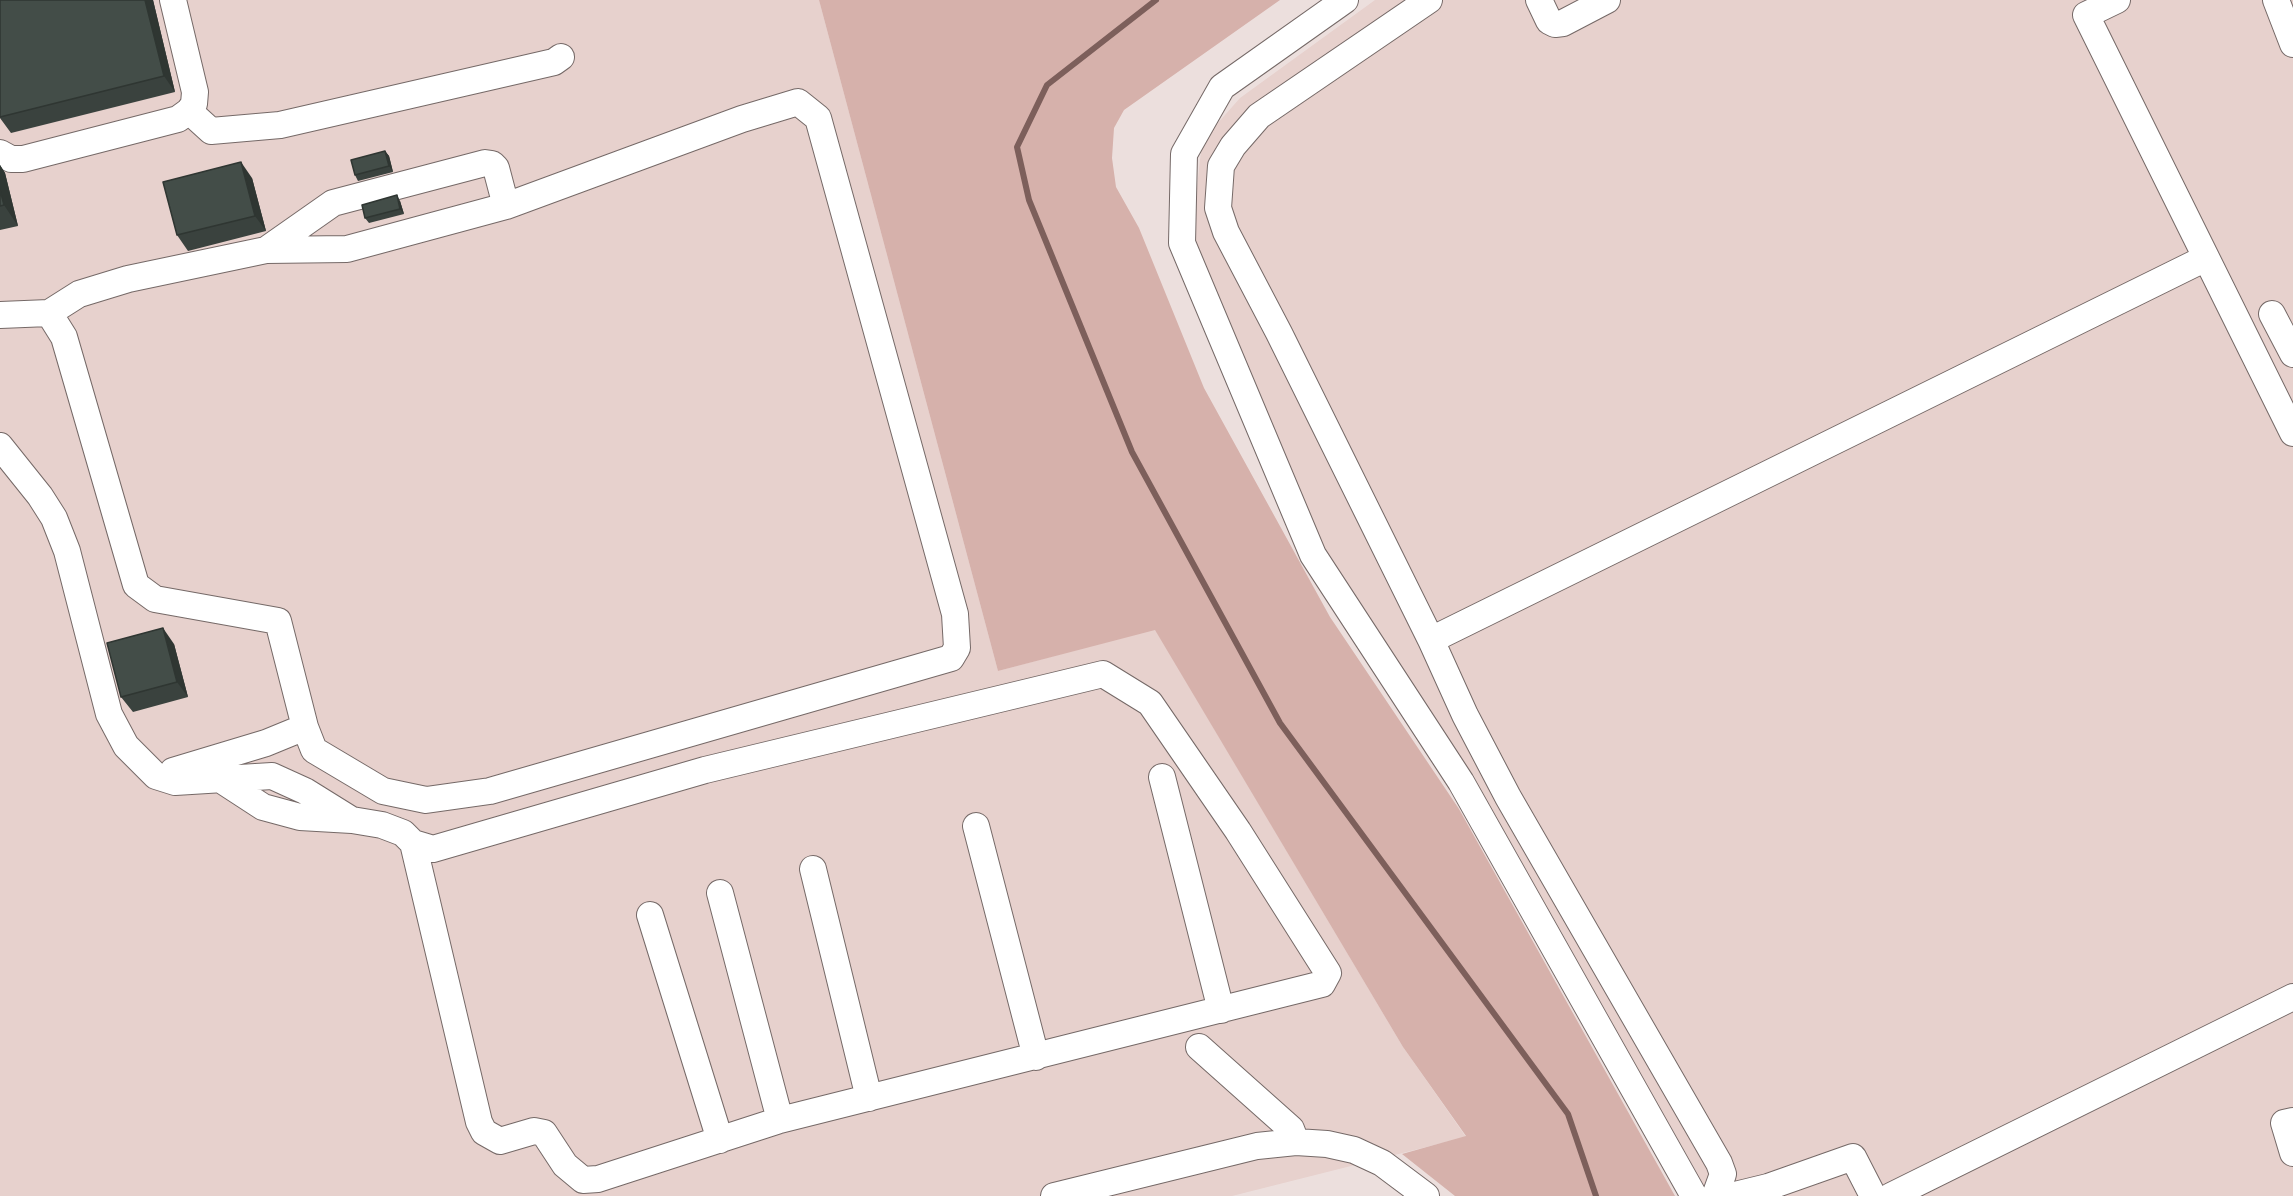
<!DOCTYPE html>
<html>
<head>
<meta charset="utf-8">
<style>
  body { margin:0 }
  canvas { display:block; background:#ecdfdd }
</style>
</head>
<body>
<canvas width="2293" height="1196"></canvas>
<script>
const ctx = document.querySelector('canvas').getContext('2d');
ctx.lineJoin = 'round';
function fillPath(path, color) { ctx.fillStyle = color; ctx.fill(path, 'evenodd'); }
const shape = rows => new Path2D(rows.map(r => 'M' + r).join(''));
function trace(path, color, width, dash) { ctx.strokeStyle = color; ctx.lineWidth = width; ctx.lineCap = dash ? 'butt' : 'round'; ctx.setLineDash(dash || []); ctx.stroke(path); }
fillPath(shape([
  [0,0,819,0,998,671,1155,629,1403,1047,1466,1137,1232,1196,0,1196],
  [1375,0,2293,0,2293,1196,1699,1196,1321,552,1192,235,1202,141,1240,98]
]), '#e7d1cd');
fillPath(shape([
  [819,0,1280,0,1124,110,1114,128,1112,158,1116,187,1139,228,1204,388,1330,617,1459,809,1675,1196,1455,1196,1402,1154,1466,1136,1403,1047,1155,630,998,671]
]), '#d6b1ab');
trace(shape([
  [1156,0,1047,85,1017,147,1029,200,1132,452,1280,723,1568,1114,1596,1196]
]), '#7d5f5b', 6);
const minor = shape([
  [1345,0,1222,87,1184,154,1182,243,1313,555,1461,782,1694,1196],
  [1429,0,1259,116,1233,146,1221,166,1218,208,1226,232,1279,333,1431,640,1465,715,1508,797,1719,1163,1723,1174,1715,1196],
  [1539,0,1549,21,1555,24,1563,23,1607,0],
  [2117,0,2086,15,2293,433],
  [2276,0,2293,44],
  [189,111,211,131,280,125,554,62,561,57],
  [0,153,11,159,23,159,178,119,189,111,194,104,195,92,173,0],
  [266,250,333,203,485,163,492,164,496,168,506,206],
  [2272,314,2293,354],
  [0,315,49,313,64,337,136,585,155,599,278,621,305,727,314,750,383,791,426,800,490,791,951,658,957,648,955,614,818,118,798,102,742,119,506,206,347,249,266,250,128,279,79,294,49,313],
  [0,446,40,496,54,518,67,551,109,714,126,746,156,776,175,782,272,776,305,791,350,819],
  [1431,640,2206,258],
  [173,771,266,743,305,727],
  [1162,777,1221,1010],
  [220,779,263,807,300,817,352,820,382,825,403,833,413,843,433,849,705,770,1103,674,1150,703,1238,831,1328,973,1322,984,780,1120,598,1179,583,1180,565,1165,544,1133,534,1131,500,1141,484,1132,479,1122,413,843],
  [976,826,1036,1057],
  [813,869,869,1098],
  [720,893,780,1120],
  [650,915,720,1140],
  [1199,1047,1291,1129,1296,1142],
  [2293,1121,2284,1123,2293,1153],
  [1054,1196,1257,1146,1296,1142,1327,1144,1354,1150,1382,1163,1426,1196],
  [1731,1196,1768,1187,1853,1157,1873,1196],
  [1891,1196,2293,997]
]);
trace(minor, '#756967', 28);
trace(minor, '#fff', 26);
fillPath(shape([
  [0,0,153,0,175,92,11,133,0,118],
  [385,151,389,156,393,172,358,181,355,175],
  [0,165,5,173,18,226,0,230],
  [252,178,266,231,188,251,177,235],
  [400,201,404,214,369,223,365,218],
  [174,644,188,697,133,712,121,697]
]), '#3a423e');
fillPath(shape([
  [145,0,153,0,175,92,164,76],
  [385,151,389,156,393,172,389,166],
  [241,162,252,178,266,231,255,216],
  [0,165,5,173,18,226,4,205,0,190],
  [397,195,400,201,404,214,400,209],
  [163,628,174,644,188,697,177,682]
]), '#2f3632');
const building = shape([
  [0,0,145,0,164,76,0,117,0,0],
  [385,151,389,166,355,175,351,160,385,151],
  [241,162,255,216,177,235,163,182,241,162],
  [0,190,4,205,0,206,0,190],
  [397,195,400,209,365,218,362,205,397,195],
  [163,628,177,682,121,697,107,643,163,628]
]);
fillPath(building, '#434d48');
trace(building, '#2f3632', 1.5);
</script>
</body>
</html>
